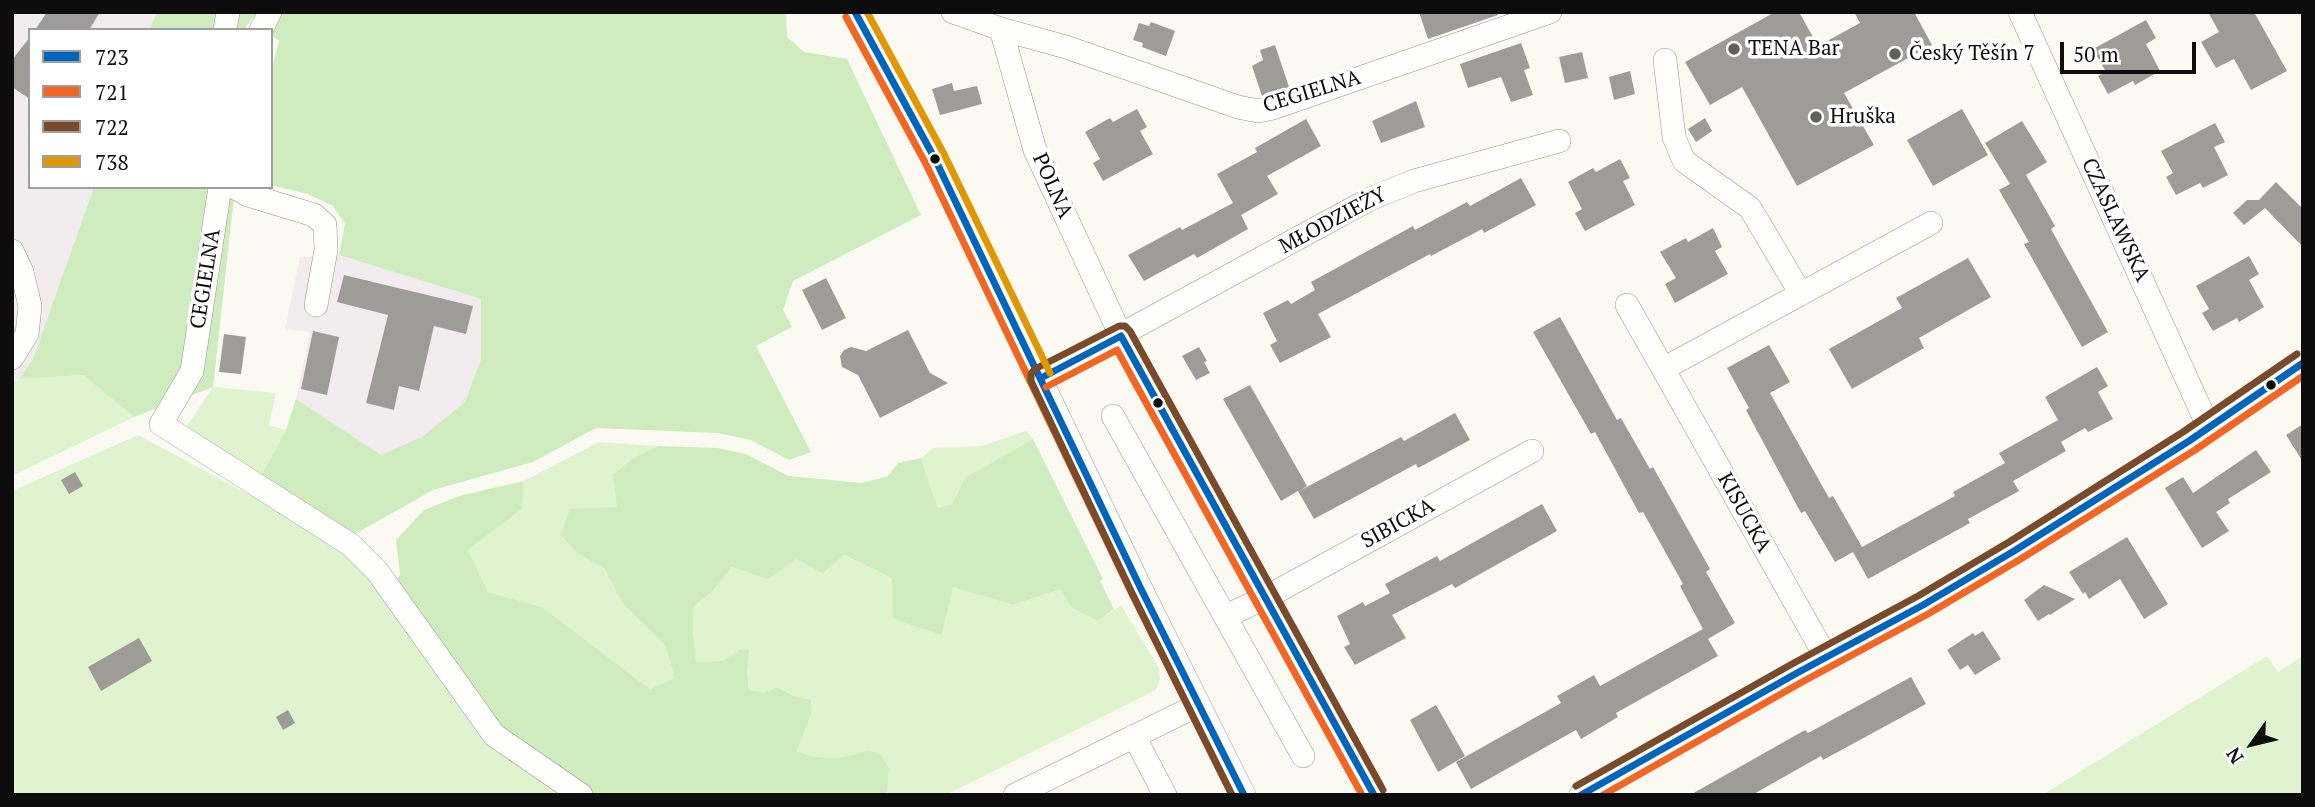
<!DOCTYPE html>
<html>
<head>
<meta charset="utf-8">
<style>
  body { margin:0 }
  #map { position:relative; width:2315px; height:807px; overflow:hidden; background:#fbfaf2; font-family:"PT Serif",serif }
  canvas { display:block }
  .frame { position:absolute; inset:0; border:14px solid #0d0d0d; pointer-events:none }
  .legend { position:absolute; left:28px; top:28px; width:245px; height:161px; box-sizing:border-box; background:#fff; border:2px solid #9e9e9e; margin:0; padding:9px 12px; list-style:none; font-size:21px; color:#0d0d0d }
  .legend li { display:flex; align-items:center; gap:14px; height:35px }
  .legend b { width:35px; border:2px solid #9e9e9e }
  .north { position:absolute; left:2217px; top:709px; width:70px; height:70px; -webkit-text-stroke:5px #fff; paint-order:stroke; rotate:236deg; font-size:19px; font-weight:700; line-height:28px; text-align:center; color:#0d0d0d }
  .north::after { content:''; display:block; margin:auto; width:24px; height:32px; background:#0d0d0d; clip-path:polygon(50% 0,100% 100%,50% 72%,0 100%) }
  .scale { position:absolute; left:2060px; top:42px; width:136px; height:32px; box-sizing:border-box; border:4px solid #0d0d0d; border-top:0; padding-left:9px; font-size:21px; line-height:24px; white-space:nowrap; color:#0d0d0d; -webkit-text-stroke:5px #fff; paint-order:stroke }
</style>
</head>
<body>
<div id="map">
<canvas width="2315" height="807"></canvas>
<div class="frame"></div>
<ul class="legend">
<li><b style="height:9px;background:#0065bd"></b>723</li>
<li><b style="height:9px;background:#f26522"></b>721</li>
<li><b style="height:9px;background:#7a4b2a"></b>722</li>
<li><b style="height:9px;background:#e09701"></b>738</li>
</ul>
<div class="north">N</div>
<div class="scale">50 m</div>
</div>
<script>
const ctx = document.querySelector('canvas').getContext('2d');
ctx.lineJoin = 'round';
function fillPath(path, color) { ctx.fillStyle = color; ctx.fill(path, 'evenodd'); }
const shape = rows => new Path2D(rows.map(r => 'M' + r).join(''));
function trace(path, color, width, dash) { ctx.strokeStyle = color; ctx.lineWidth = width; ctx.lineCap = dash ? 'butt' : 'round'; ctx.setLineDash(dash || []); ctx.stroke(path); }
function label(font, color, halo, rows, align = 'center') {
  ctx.font = font + ' "PT Serif",serif'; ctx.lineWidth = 7; ctx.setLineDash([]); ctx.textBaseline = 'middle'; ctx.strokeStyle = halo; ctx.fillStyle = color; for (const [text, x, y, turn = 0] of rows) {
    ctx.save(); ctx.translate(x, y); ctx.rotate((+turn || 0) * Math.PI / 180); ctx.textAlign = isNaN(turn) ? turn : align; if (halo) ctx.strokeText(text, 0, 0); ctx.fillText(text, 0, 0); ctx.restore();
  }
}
fillPath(shape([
  [12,12,157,12,149,30,30,30,30,187,94,187,33,359,19,379,12,384],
  [339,255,481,299,481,359,465,402,422,437,381,455,296,399,310,332,285,329,300,257]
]), '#f3ecef');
fillPath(shape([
  [83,375,134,417,12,476,12,384,19,379],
  [213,387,276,393,269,425,286,430,260,478,185,429],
  [1026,431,1033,439,965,478,952,504,936,508,921,458,934,448,982,446],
  [138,435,343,545,573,795,12,795,12,491],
  [599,442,658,446,633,458,617,507,601,508,578,554,604,568,622,603,665,645,675,678,650,689,542,607,488,592,468,550,522,509,524,481],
  [843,555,892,578,942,634,953,587,1013,605,1061,589,1098,621,1121,605,1159,668,1160,680,1156,690,946,795,887,795,889,769,868,750,844,757,828,758,811,756,797,751,811,715,794,696,777,687,765,692,749,690,747,671,739,650,722,661,696,662,693,630,694,606,713,591,732,567,768,578,797,559],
  [2267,656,2278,672,2303,656,2303,795,2042,795]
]), '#e0f3cf');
fillPath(shape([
  [157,12,786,12,787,37,804,52,847,59,921,215,793,281,783,310,792,327,756,346,811,452,789,460,751,440,718,433,596,428,533,462,433,490,355,534,321,520,260,478,286,430,296,399,381,455,422,437,465,402,481,359,481,299,339,255,345,224,333,206,308,194,271,185,271,72,279,41,252,18,244,30,149,30],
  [94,187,220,187,234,197,213,387,134,417,83,375,19,379,33,359],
  [1033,439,1103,579,1100,581,1114,609,1098,621,1071,607,1061,589,1013,605,953,587,942,635,893,619,892,578,844,555,823,573,797,559,768,579,732,567,713,591,694,606,693,630,696,662,722,661,739,650,749,650,747,671,749,690,765,692,777,687,794,696,811,700,811,715,797,751,811,756,828,758,844,757,868,750,881,755,889,769,887,795,573,795,490,738,386,591,400,575,396,540,424,510,459,496,524,481,522,509,468,550,488,592,542,607,650,689,675,678,665,645,622,603,604,568,578,554,561,535,570,509,617,507,613,475,633,458,658,446,718,448,746,454,788,476,862,483,888,476,898,463,921,458,937,508,952,504,965,478]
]), '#ceecbd');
fillPath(shape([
  [47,12,100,12,89,30,35,30],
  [1419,12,1498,12,1498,15,1428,39],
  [1775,12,1799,12,1818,46,1860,23,1854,12,1914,12,1932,45,1844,93,1874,145,1797,186,1742,87,1710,105,1685,62],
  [2208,12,2254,12,2287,71,2251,90,2234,59,2216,68,2201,42,2219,32],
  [2146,20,2156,38,2146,44,2160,71,2135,85,2133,81,2108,94,2098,76,2106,72,2093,49],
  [1151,22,1175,31,1166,56,1142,47,1143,43,1133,40,1139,23,1149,26],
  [30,37,30,99,12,87,12,60],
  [1521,43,1530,68,1524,70,1533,95,1511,102,1501,77,1468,88,1460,64],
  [1275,45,1289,87,1262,96,1252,66,1263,60,1260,50],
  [1582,52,1588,78,1565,83,1559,57],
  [1630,71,1635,94,1614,100,1609,77],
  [952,83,954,91,977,86,982,104,940,115,932,89],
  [1416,101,1425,127,1381,143,1372,121],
  [1137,109,1147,127,1140,131,1153,154,1103,181,1093,163,1100,159,1085,132,1110,118,1113,122],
  [1962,109,1988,155,1933,186,1907,140],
  [1705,118,1712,131,1696,142,1688,129],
  [1306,119,1321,146,1267,176,1278,194,1241,215,1248,229,1197,258,1194,254,1144,281,1128,255,1180,227,1182,230,1233,203,1217,174,1257,152,1255,148],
  [2022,121,2047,162,2026,175,2055,226,2051,229,2108,332,2082,347,2024,244,2029,242,1999,190,2010,184,1985,143],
  [2215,123,2225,142,2214,147,2228,175,2203,188,2200,183,2176,195,2166,177,2173,173,2161,151],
  [1620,159,1630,178,1623,181,1635,205,1585,231,1575,213,1582,209,1568,182,1593,168,1596,172],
  [1521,178,1536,205,1484,233,1482,229,1431,256,1430,254,1318,314,1331,337,1280,363,1270,345,1277,341,1263,313,1288,300,1291,304,1315,290,1311,282,1413,226,1415,230,1467,202,1470,206],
  [2276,182,2303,209,2303,247,2265,208,2244,225,2233,213,2247,200,2259,200],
  [1713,228,1722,247,1715,251,1728,274,1675,303,1665,284,1676,278,1660,252,1686,238,1688,242],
  [2249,256,2259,274,2249,280,2264,307,2239,322,2237,318,2213,331,2202,313,2209,309,2196,286],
  [1968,258,1991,297,1919,338,1924,348,1852,389,1829,349,1902,308,1896,298],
  [344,275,473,306,466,334,434,326,419,391,399,386,394,410,366,403,388,315,337,302],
  [826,278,846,318,822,330,802,290],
  [1560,317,1617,420,1621,418,1650,469,1653,467,1710,569,1706,572,1735,623,1708,639,1718,656,1616,713,1618,717,1581,739,1576,730,1471,789,1456,762,1561,703,1557,696,1594,675,1600,686,1703,629,1680,586,1683,584,1643,512,1639,513,1595,432,1591,434,1533,332],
  [908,330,930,373,948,383,880,418,858,375,842,367,840,356,844,350,851,347,866,351],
  [313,331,339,337,327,395,301,389],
  [224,334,246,337,241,374,219,372],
  [1769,345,1790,382,1770,393,1829,498,1833,496,1862,547,1835,562,1805,511,1801,513,1746,410,1749,408,1727,368],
  [1199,347,1207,361,1204,362,1210,373,1196,380,1182,356],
  [2097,367,2108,386,2098,392,2113,419,2088,432,2085,428,2061,442,2066,451,2013,481,2019,491,1968,519,1970,523,1868,579,1853,552,1955,496,1953,492,2005,463,1999,453,2058,420,2045,397],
  [1250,385,1307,486,1301,490,1401,437,1404,441,1455,413,1470,440,1418,468,1416,464,1314,519,1298,491,1281,501,1223,399],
  [2303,424,2303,462,2286,435],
  [2256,450,2271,472,2228,499,2230,503,2216,512,2229,531,2202,548,2165,488,2183,477,2193,493],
  [75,472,83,486,69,494,61,480],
  [1542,504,1557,531,1455,588,1452,584,1392,615,1406,638,1355,665,1344,647,1350,644,1337,616,1363,602,1365,606,1390,593,1385,584,1437,556,1440,561],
  [2127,537,2168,604,2144,619,2120,579,2089,599,2085,592,2083,594,2069,572],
  [2044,585,2075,599,2050,615,2049,614,2038,621,2024,600],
  [1983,631,2001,659,1975,675,1968,665,1960,670,1947,650,1973,633,1975,636],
  [139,638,152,661,101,691,88,667],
  [1911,677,1926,704,1823,760,1821,756,1752,795,1690,795,1805,730,1808,733],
  [1436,705,1465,756,1438,772,1410,720],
  [288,710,295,723,283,730,276,717]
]), '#9e9c98');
const minor = shape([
  [855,12,935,159,1141,589,1244,795],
  [953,12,1001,29,1066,47,1238,107,1258,111,1273,108,1550,12],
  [2020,12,2209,428],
  [1001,29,1035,150,1121,336,1374,795],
  [225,30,228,12],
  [261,30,270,12],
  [1665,60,1674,137,1684,161,1750,208,1801,294],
  [220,187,192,371,161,424,351,545,377,571,494,735,581,795],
  [234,187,248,195,314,215,325,225,326,250,316,305],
  [12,251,22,272,30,306,27,334,12,358],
  [1627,305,1826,657],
  [1663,369,1931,223],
  [1041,378,1370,199,1414,181,1559,141],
  [1113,416,1303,756],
  [1226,616,1265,598,1532,451],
  [1134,736,1165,795],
  [1015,795,1198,705],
  [1581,795,1797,673,1923,605,2014,551,2189,441,2303,363]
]);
trace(minor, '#949490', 24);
trace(minor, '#fefefd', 23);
trace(shape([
  [855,12,935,159,1141,589,1244,795],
  [1041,378,1121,336,1374,795],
  [1581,795,1797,673,1923,605,2014,551,2189,441,2303,363]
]), '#0065bd', 7);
trace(shape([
  [846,17,926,164,1132,594,1232,795],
  [1046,387,1117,350,1362,795],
  [1603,795,1802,682,1928,614,2019,560,2195,450,2303,376]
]), '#f26522', 7);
trace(shape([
  [1576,786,1792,664,1918,596,2009,542,2183,432,2297,354],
  [1232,795,1132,593,1031,381,1031,374,1035,369,1119,326,1125,326,1130,331,1383,790]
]), '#7a4b2a', 7);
trace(shape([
  [867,12,944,154,1050,373]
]), '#e09701', 7);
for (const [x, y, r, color] of [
  [1734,49,7,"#60605d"],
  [1895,54,7,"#60605d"],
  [1816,117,7,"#60605d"],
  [935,159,6,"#0d0d0d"],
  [2271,385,6,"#0d0d0d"],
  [1158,403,6,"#0d0d0d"]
]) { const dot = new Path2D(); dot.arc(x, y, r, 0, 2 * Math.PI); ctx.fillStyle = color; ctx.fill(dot); trace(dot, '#fff', 2.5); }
label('21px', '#0d0d0d', '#fff', [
  ["TENA Bar",1748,49],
  ["Český Těšín 7",1909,54],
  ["Hruška",1830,117]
], 'left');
label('21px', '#0d0d0d', '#fff', [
  ["CEGIELNA",1312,92,-17],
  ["POLNA",1052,186,66],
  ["CZASLAWSKA",2115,220,65],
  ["MŁODZIEŻY",1333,221,-28],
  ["CEGIELNA",206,279,-81],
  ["KISUCKA",1744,513,61],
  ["SIBICKA",1398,524,-29]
]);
</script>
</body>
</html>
